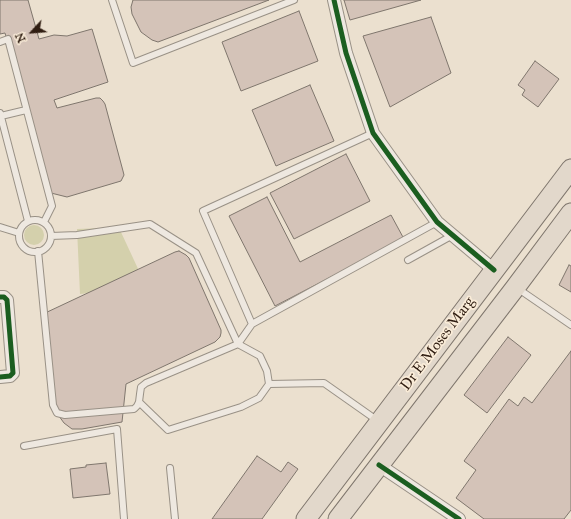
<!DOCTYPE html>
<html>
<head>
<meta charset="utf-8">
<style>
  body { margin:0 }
  #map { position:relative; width:571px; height:519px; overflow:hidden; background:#ebe0cf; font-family:"IM FELL Great Primer",serif }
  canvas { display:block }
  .north { position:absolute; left:12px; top:12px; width:40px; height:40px; -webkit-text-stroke:3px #faecd8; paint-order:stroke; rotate:244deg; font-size:11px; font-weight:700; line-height:16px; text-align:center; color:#301e12 }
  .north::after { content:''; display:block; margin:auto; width:14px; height:18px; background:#301e12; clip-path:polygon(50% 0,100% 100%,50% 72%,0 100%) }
</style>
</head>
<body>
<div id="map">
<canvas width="571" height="519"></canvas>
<div class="north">N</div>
</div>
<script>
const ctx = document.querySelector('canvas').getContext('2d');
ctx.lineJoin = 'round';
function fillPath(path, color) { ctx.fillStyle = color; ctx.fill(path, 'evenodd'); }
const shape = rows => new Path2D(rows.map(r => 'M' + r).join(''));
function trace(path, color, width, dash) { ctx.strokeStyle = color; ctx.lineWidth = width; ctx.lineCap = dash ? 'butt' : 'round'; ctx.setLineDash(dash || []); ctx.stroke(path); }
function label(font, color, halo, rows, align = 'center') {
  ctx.font = font + ' "IM FELL Great Primer",serif'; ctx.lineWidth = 3.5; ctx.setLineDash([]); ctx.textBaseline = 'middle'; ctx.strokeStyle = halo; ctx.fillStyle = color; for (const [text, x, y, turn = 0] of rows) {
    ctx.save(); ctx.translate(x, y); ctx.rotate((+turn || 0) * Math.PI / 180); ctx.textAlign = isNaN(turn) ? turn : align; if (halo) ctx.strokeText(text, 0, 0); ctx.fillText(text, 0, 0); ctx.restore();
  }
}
fillPath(shape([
  '24 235a10 10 0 1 1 20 0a10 10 0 1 1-20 0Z',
  [103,228,120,230,140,273,121,290,80,294,77,229]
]), '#d4d0ac');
const building = shape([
  [0,0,28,0,39,39,54,35,67,36,92,29,108,82,54,100,57,108,96,98,100,98,103,101,105,104,123,171,124,175,121,181,67,197,47,192,5,33,0,34,0,0],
  [133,0,269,0,158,42,152,40,141,32,132,14,131,7,133,0],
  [344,0,421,0,350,20,344,0],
  [299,11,318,61,241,91,222,42,299,11],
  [431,17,451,73,390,107,363,36,431,17],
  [535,61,559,79,538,107,522,95,525,90,518,85,535,61],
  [310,85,334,141,276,166,252,110,310,85],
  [346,154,370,201,294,239,270,193,346,154],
  [267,197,300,262,391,215,404,239,275,306,229,216,267,197],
  [179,251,186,255,189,258,221,330,221,333,220,337,215,342,126,384,122,422,82,429,72,429,64,423,56,412,43,314,175,252,179,251],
  [569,265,571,266,571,292,559,285,569,265],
  [508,337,531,355,487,413,464,395,508,337],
  [571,351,571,510,564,519,484,519,456,498,476,470,464,461,509,399,518,406,524,397,532,403,571,351],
  [257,456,281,472,288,462,298,469,262,519,212,519,257,456],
  [106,463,110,494,73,498,70,469,86,467,86,465,106,463]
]);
fillPath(building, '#d4c3b8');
trace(building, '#7f766d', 1);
const service = shape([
  [112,0,133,63,294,0],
  [0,42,8,39,52,206,44,222],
  [0,113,28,221],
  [1,116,26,110],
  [373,133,203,211,252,324,437,222],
  '19 236a16 16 0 1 1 32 0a16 16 0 1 1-32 0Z',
  [0,227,19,233],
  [51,236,77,235,150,224,196,253,238,344,260,356,267,371,269,384,259,398,241,407,168,430,139,402],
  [38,251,53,405,57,413,65,415,134,409,137,406,139,402,140,394,141,387,146,383,238,344,252,324],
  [408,260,453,235],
  [517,288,571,325],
  [269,384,324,383,378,421],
  [24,446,117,429,124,519],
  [170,468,175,519]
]);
const minor = shape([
  [334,0,346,53,373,133,437,222,494,270],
  [0,297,4,297,7,300,13,373,10,376,0,377],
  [379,465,459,519]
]);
const primary = shape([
  [306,519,571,169],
  [338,519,515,288,571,213]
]);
trace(service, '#999186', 8);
trace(minor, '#999186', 14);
trace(primary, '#7f766d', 21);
trace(service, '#eee8e0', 6);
trace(minor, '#eee8e0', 12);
trace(primary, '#e2d8cb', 19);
trace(shape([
  [334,0,346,53,373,133,437,222,494,270],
  [0,297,4,297,7,300,13,373,10,376,0,377],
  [379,465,459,519]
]), '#1b5e20', 5);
label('15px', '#301e12', '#faecd8', [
  ["Dr E Moses Marg",438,344,-53]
]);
</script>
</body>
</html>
